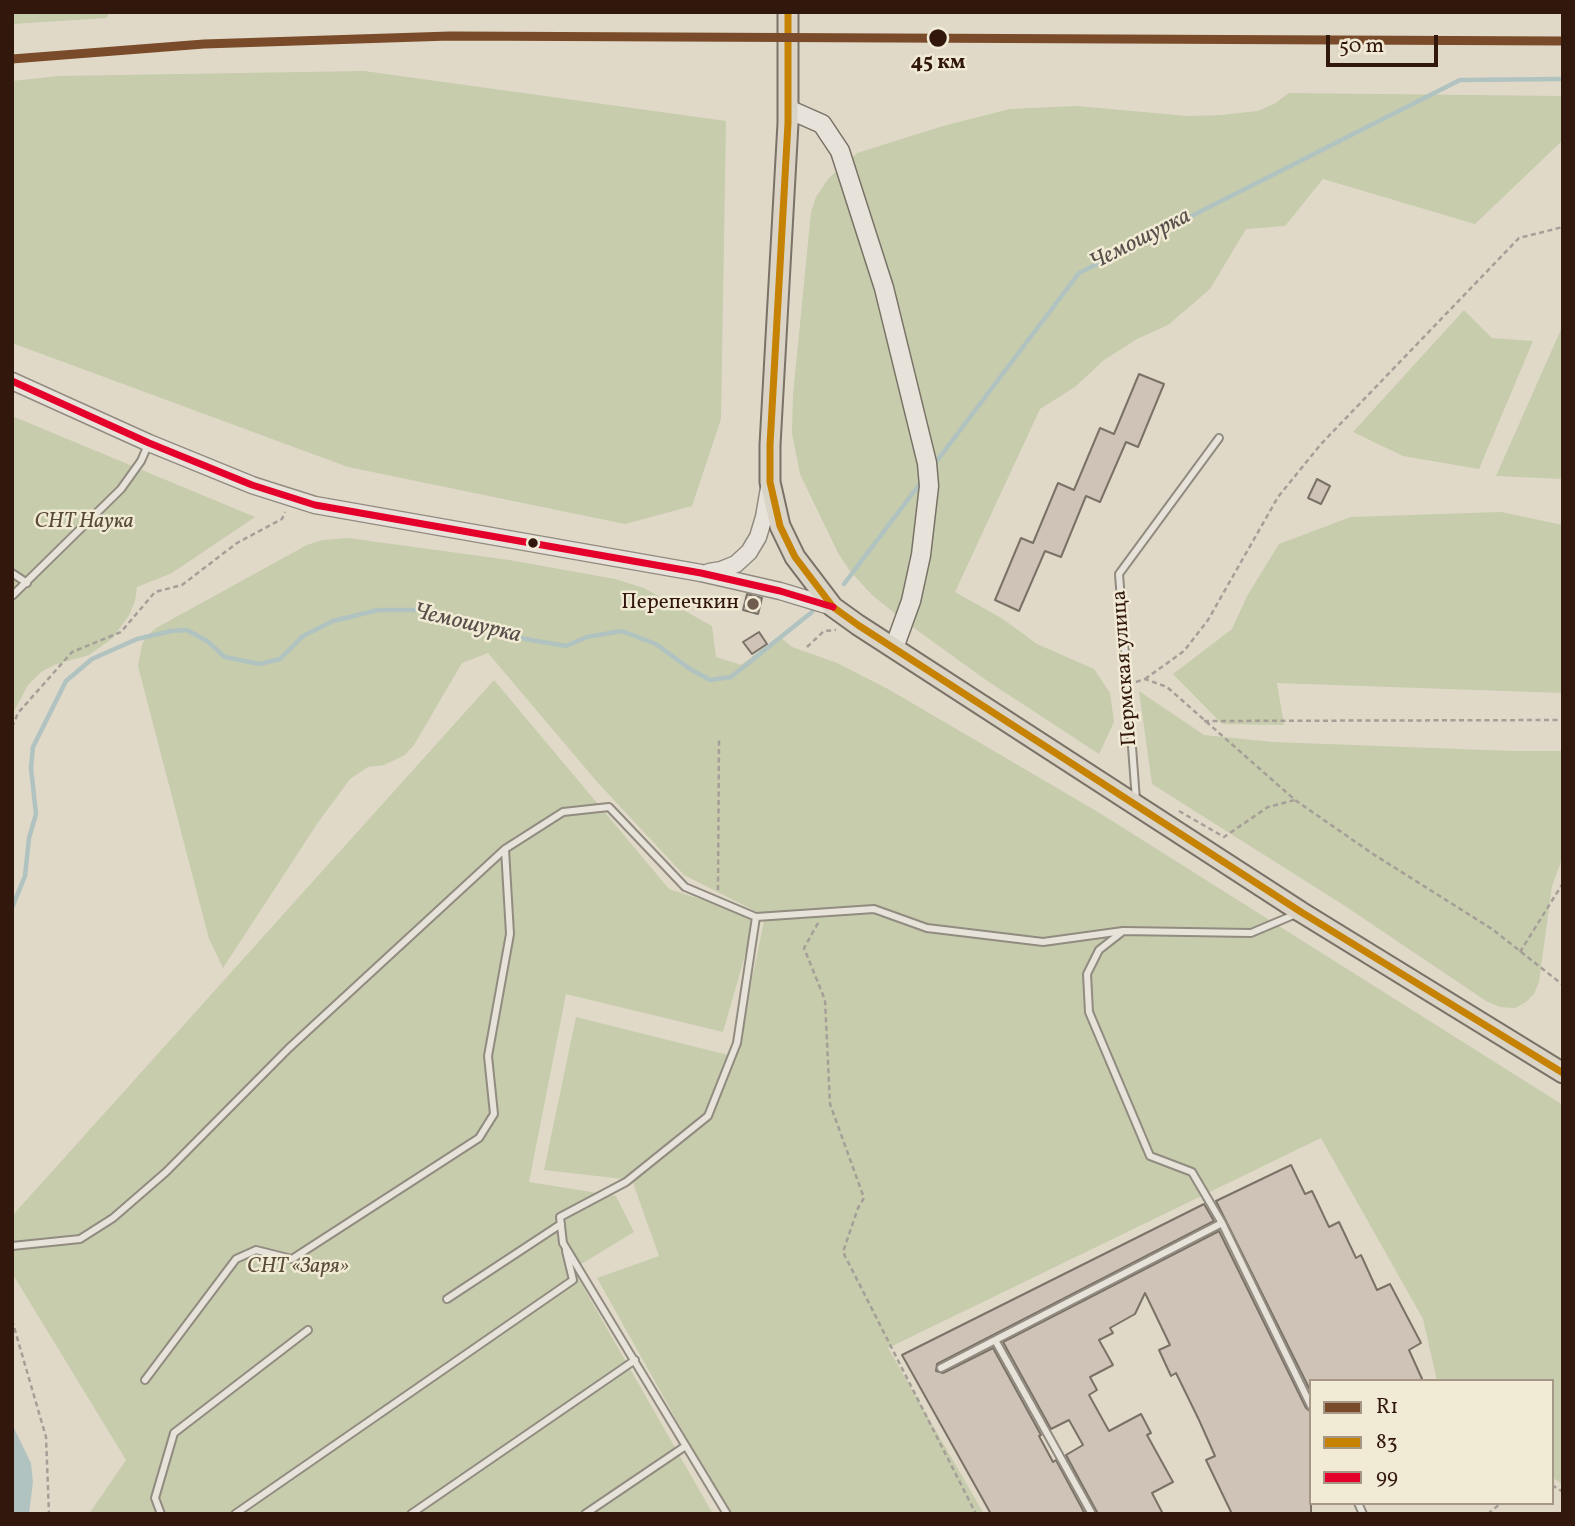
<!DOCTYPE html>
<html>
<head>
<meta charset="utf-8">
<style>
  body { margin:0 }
  #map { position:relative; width:1575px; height:1526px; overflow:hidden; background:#e0d9c8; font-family:Vollkorn,serif }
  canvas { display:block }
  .frame { position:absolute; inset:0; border:14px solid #32180c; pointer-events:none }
  .legend { position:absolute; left:1309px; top:1379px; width:245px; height:126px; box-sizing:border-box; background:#f1ead5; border:2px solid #a59685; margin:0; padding:9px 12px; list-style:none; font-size:21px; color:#32180c }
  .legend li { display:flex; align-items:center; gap:14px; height:35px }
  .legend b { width:35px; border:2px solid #a59685 }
  .scale { position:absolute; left:1326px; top:35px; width:112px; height:32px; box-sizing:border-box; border:4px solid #32180c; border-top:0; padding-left:9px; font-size:21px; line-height:24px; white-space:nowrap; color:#32180c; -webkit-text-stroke:5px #f1ead5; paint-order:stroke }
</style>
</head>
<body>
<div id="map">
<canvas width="1575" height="1526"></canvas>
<div class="frame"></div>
<ul class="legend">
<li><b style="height:9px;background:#7a4b2a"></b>R1</li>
<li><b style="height:9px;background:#c68203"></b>83</li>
<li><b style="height:9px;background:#e4002b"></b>99</li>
</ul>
<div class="scale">50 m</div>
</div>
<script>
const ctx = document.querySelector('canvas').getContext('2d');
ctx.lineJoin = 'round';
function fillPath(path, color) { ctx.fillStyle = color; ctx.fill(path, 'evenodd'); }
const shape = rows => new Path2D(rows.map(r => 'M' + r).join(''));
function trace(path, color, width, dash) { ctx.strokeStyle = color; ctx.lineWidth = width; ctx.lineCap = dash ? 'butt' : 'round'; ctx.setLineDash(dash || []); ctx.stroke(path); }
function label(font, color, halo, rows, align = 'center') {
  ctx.font = font + ' Vollkorn,serif'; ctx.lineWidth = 5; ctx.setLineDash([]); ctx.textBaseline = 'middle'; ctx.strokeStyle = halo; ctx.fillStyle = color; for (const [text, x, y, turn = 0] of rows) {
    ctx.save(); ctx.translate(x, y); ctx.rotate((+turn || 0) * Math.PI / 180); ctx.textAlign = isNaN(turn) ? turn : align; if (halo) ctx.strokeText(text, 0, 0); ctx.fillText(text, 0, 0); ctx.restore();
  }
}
fillPath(shape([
  [12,12,109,12,107,18,12,24],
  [364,71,726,121,721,419,692,506,625,524,348,467,12,343,12,81,59,76],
  [1289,93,1563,96,1563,140,1475,224,1323,179,1285,226,1246,229,1210,289,1168,325,1137,339,1104,360,1075,387,1040,409,955,592,1003,619,1037,644,1094,669,1110,693,1114,722,1099,754,986,680,903,620,872,595,850,571,838,553,800,474,792,433,793,395,811,212,816,197,828,179,857,153,943,126,1010,109,1076,106,1188,116,1221,115,1258,111,1274,104],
  [1464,310,1492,338,1533,341,1479,469,1403,456,1353,432],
  [1563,325,1563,479,1496,476],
  [12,416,255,517,172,573,137,587,135,601,129,615,113,638,89,655,54,665,41,672,28,685,12,715],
  [1501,512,1563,525,1563,693,1277,683,1284,725,1222,724,1173,674,1232,629,1247,596,1279,544,1351,517],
  [348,538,509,560,615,579,644,588,712,626,716,657,741,665,779,636,792,647,837,663,888,689,1098,812,1563,1105,1563,1485,1552,1477,1552,1381,1437,1381,1423,1319,1321,1138,888,1348,984,1514,729,1514,597,1278,659,1256,632,1180,544,1170,576,1017,736,1057,765,916,684,875,598,783,488,653,462,663,414,745,405,755,384,765,368,767,350,779,317,824,223,968,209,939,138,666,142,645,146,637,156,628,307,545,322,540],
  [494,680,669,889,756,917,723,1032,566,994,529,1182,616,1196,634,1232,573,1269,713,1514,89,1514,126,1460,12,1273,12,1216],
  [1139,691,1204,735,1273,742,1513,751,1563,751,1563,856,1552,886,1539,982,1534,994,1526,1002,1515,1008,1500,1007,1486,1001,1345,906,1152,784]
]), '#c6ccac');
fillPath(shape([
  [12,1424,31,1463,33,1482,29,1514,12,1514]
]), '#b1c3c0');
trace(shape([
  [933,466,1079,273,1460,80,1563,79],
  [844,584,922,481],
  [12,908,25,876,29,838,36,814,31,768,33,747,66,681,92,659,137,639,171,631,187,630,207,641,225,657,259,664,280,659,303,636,333,621,378,610,421,610,463,628,566,646,587,637,622,631,656,644,690,669,710,680,731,677,812,612]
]), '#b1c3c0', 4.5);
const building = shape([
  [1139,374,1164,384,1138,447,1126,442,1100,502,1086,496,1061,557,1045,551,1019,611,995,600,1021,538,1033,543,1058,483,1074,490,1100,428,1114,434,1139,374],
  [1317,479,1330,486,1321,504,1308,498,1317,479],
  [747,594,762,598,758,614,743,610,747,594],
  [759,632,767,644,752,654,743,642,759,632],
  [1291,1165,1305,1194,1312,1191,1329,1227,1339,1222,1356,1258,1361,1255,1377,1290,1390,1284,1421,1343,1409,1350,1423,1381,1311,1381,1311,1392,1216,1201,1291,1165],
  [1204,1204,1214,1221,937,1364,936,1371,943,1373,993,1348,1041,1435,1039,1436,1053,1462,1056,1460,1085,1514,991,1514,902,1355,1204,1204],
  [1219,1231,1306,1408,1311,1412,1311,1514,1232,1514,1206,1460,1215,1456,1199,1420,1176,1373,1171,1376,1159,1350,1170,1345,1145,1293,1135,1314,1110,1328,1113,1333,1099,1340,1113,1365,1090,1377,1097,1390,1089,1395,1109,1431,1141,1414,1151,1433,1147,1435,1173,1482,1152,1493,1163,1514,1098,1514,1066,1455,1083,1445,1069,1420,1051,1429,1003,1342,1219,1231]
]);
fillPath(building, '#cfc2b6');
trace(building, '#7a7267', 2);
const service = shape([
  [12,573,27,583],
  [12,596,121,489,141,461,148,445],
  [1136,800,1119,574,1219,438],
  [1122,932,1099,950,1087,974,1089,1012,1150,1156,1192,1172,1222,1223],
  [12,1246,80,1239,113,1218,166,1172,289,1048,505,849,563,812,609,807,685,887,756,917,874,909,927,928,1043,942,1123,931,1251,933,1296,914],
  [447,1299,561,1224],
  [995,1340,1092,1514],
  [941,1368,1222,1223,1311,1406],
  [145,1380,236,1259,256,1250,292,1259,479,1138,494,1114,488,1056,510,934,505,849],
  [1358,1503,1363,1514],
  [161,1514,155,1498,174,1433,308,1330],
  [235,1514,573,1280,566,1251],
  [411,1514,635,1360],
  [585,1514,684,1447],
  [727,1514,563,1243,560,1217,626,1182,708,1116,737,1043,756,917]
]);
const tertiary = shape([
  [12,381,149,443,252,485,315,505,701,573,780,591,833,607],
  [709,572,721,570,736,564,749,552,758,537,764,517,769,488]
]);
const secondary = shape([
  [788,109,822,124,840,151,884,288,927,463,929,486,921,555,911,601,894,648]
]);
const primary = shape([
  [788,12,788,123,770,445,770,482,780,526,795,557,833,607,858,625,1301,912,1563,1073]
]);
trace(service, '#928b80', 10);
trace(tertiary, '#928b80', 19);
trace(secondary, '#7a7267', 21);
trace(primary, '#7a7267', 23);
trace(shape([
  [807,647,824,631,836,630],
  [1145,679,1184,651,1208,620,1278,497,1321,444,1519,238,1563,227],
  [1136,682,1145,679,1167,687,1295,800,1373,854,1492,929,1563,985],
  [1204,721,1563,720],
  [12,727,18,713,72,652,121,632,155,592,182,585,237,543,282,519,285,512],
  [1179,811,1224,837,1268,807,1295,800],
  [718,890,719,738],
  [818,923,804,948,825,1000,830,1104,864,1198,858,1208,843,1252,976,1514],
  [1520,952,1563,883],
  [12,1320,46,1437,49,1514],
  [1552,1485,1563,1492],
  [1488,1514,1501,1503]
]), '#a59f98', 2.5, [5, 3.5]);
trace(service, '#e7e3db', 6);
trace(tertiary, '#e7e3db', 16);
trace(secondary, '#e7e3db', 18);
trace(primary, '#dad4c6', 19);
trace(shape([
  [788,12,788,123,770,445,770,482,780,526,795,557,833,607,858,625,1301,912,1563,1073]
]), '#c68203', 7);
trace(shape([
  [12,381,149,443,252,485,315,505,701,573,780,591,833,607]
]), '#e4002b', 7);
trace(shape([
  [12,59,204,44,450,36,1563,41]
]), '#7a4b2a', 9);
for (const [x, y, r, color] of [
  [938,38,10,"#32180c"],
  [533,543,6,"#32180c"],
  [753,604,7,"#6f5c4e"]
]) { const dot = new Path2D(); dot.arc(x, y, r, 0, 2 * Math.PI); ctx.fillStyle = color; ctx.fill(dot); trace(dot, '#f1ead5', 2.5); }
label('bold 21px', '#32180c', '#f1ead5', [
  ["45 км",938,64]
]);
label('italic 21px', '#584b35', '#f1ead5', [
  ["СНТ Наука",84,523],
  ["СНТ «Заря»",298,1268]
]);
label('21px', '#32180c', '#f1ead5', [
  ["Перепечкин",739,604]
], 'right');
label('21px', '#32180c', '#f1ead5', [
  ["Пермская улица",1126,668,-94]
]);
label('italic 23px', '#57504a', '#f1ead5', [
  ["Чемошурка",1141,241,-27],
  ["Чемошурка",467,625,13]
]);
</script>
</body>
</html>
